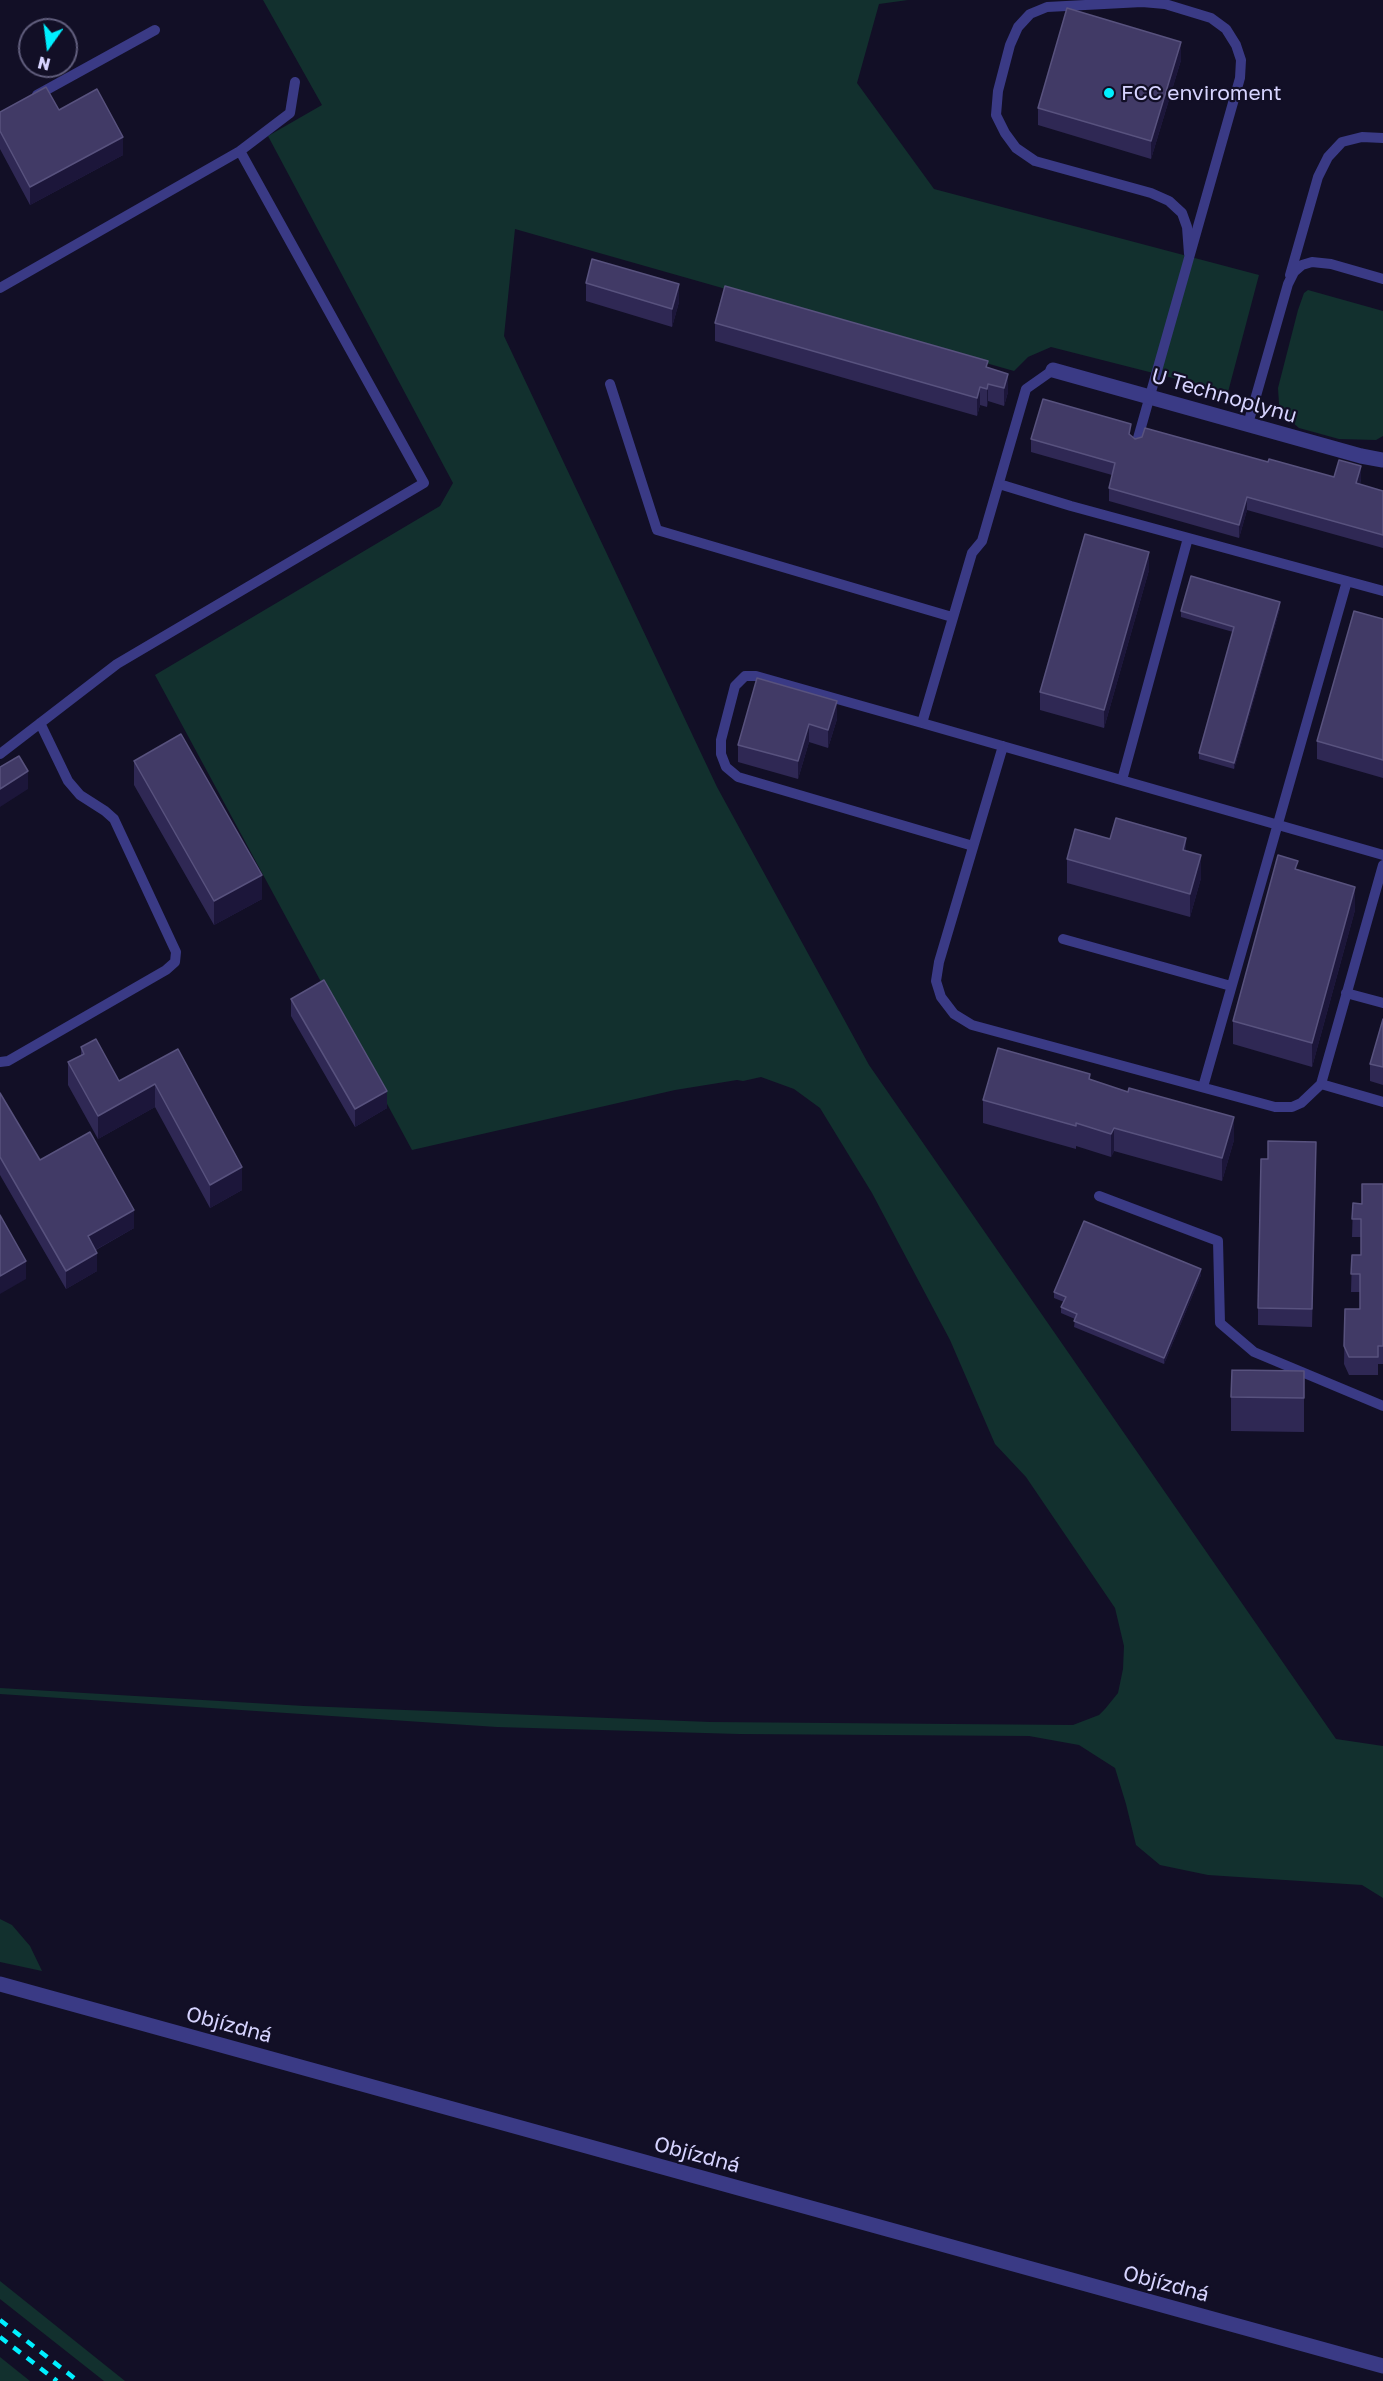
<!DOCTYPE html>
<html>
<head>
<meta charset="utf-8">
<style>
  body { margin:0 }
  #map { position:relative; width:1383px; height:2381px; overflow:hidden; background:#120f26; font-family:"Golos Text",sans-serif }
  canvas { display:block }
  .north { position:absolute; left:18px; top:18px; width:60px; height:60px; box-sizing:border-box; background:#120f26; border:2px solid #615e7d; border-radius:50%; rotate:194deg; font-size:16px; font-weight:700; line-height:24px; text-align:center; color:#d7d4ff }
  .north::after { content:''; display:block; margin:auto; width:21px; height:27px; background:#00f0ff; clip-path:polygon(50% 0,100% 100%,50% 72%,0 100%) }
</style>
</head>
<body>
<div id="map">
<canvas width="1383" height="2381"></canvas>
<div class="north">N</div>
</div>
<script>
const ctx = document.querySelector('canvas').getContext('2d');
ctx.lineJoin = 'round';
function fillPath(path, color) { ctx.fillStyle = color; ctx.fill(path, 'evenodd'); }
const shape = rows => new Path2D(rows.map(r => 'M' + r).join(''));
function trace(path, color, width, dash) { ctx.strokeStyle = color; ctx.lineWidth = width; ctx.lineCap = dash ? 'butt' : 'round'; ctx.setLineDash(dash || []); ctx.stroke(path); }
function label(font, color, halo, rows, align = 'center') {
  ctx.font = font + ' "Golos Text",sans-serif'; ctx.lineWidth = 4.5; ctx.setLineDash([]); ctx.textBaseline = 'middle'; ctx.strokeStyle = halo; ctx.fillStyle = color; for (const [text, x, y, turn = 0] of rows) {
    ctx.save(); ctx.translate(x, y); ctx.rotate((+turn || 0) * Math.PI / 180); ctx.textAlign = isNaN(turn) ? turn : align; if (halo) ctx.strokeText(text, 0, 0); ctx.fillText(text, 0, 0); ctx.restore();
  }
}
fillPath(shape([
  [263,0,908,0,879,4,857,83,934,189,1259,275,1228,392,1051,347,1028,357,1014,371,515,229,504,336,717,787,869,1065,1336,1739,1383,1746,1383,1898,1362,1885,1208,1875,1160,1865,1136,1845,1126,1804,1115,1768,1079,1745,1029,1736,739,1734,497,1727,0,1694,0,1688,304,1706,710,1722,1073,1725,1099,1715,1105,1709,1118,1693,1123,1669,1124,1646,1115,1608,1026,1477,995,1444,950,1340,872,1193,820,1108,794,1089,761,1077,743,1081,737,1080,675,1090,412,1150,155,675,440,506,453,483,268,136,322,105],
  [1308,290,1383,311,1383,436,1376,440,1339,439,1299,428,1285,416,1279,404,1278,388,1298,310,1304,293],
  [0,1919,12,1925,30,1946,42,1971,0,1962],
  [0,2281,125,2381,104,2381,0,2299],
  [0,2357,30,2381,0,2381]
]), '#12302e');
trace(shape([
  [37,95,155,30],
  [240,151,290,113,295,82],
  [1290,275,1318,177,1328,157,1342,142,1362,137,1383,138],
  [0,288,240,151,424,483,117,664,0,754],
  [1053,370,1026,389,982,541,972,553,922,723,1383,855],
  [610,384,657,530,952,617],
  [1248,424,1288,284,1294,272,1302,265,1312,262,1331,264,1383,279],
  [1136,445,1240,78,1241,60,1236,45,1226,29,1211,18,1165,4,1142,2,1047,7,1030,14,1018,27,1010,45,998,91,996,115,1005,133,1016,148,1035,161,1151,193,1169,201,1182,213,1187,227,1189,254],
  [999,484,1071,506,1383,591],
  [922,723,756,676,745,676,735,686,721,740,721,754,726,767,738,777,973,846],
  [1003,746,939,962,936,981,941,997,954,1014,972,1025,1275,1107,1292,1107,1301,1103,1321,1084,1383,1102],
  [1122,780,1188,538],
  [1063,939,1231,986],
  [1346,993,1383,1003],
  [0,1062,8,1061,166,970,175,962,176,952,114,819,105,811,80,795,68,781,40,723],
  [1321,1084,1383,865],
  [1203,1087,1347,581],
  [1099,1196,1218,1241,1220,1323,1254,1352,1383,1406]
]), '#3a3a85', 10);
trace(shape([
  [1053,370,1361,456,1383,460],
  [0,1984,1383,2366]
]), '#3a3a85', 15);
trace(shape([
  [0,2320,78,2381],
  [0,2337,57,2381]
]), '#00f0ff', 4.5, [9, 8]);
fillPath(shape([
  [1181,60,1151,159,1038,125,1038,108],
  [59,110,123,155,30,205,0,149,0,112],
  [586,283,679,302,672,327,586,301],
  [715,323,988,368,1008,392,1004,406,988,401,987,407,980,405,977,416,715,341],
  [1131,436,1135,439,1268,462,1334,477,1361,479,1360,484,1383,491,1383,548,1247,510,1239,538,1109,501,1109,488,1112,475,1031,452,1031,439],
  [1149,570,1104,728,1040,710,1040,692],
  [1280,608,1234,769,1199,759,1199,753,1233,632,1181,617,1181,611],
  [1383,619,1383,778,1317,759,1317,741],
  [757,678,837,719,828,748,809,742,798,779,738,762,738,745],
  [134,761,262,899,214,925,134,785],
  [1110,839,1186,851,1201,878,1190,917,1067,883,1067,859],
  [1298,869,1355,910,1312,1067,1233,1044,1233,1021],
  [291,999,387,1108,355,1127,291,1016],
  [1383,1019,1383,1085,1370,1081,1370,1064],
  [81,1047,119,1081,178,1049,242,1190,210,1208,155,1107,98,1139,68,1085,68,1062,81,1055],
  [1090,1079,1234,1140,1222,1181,1114,1151,1111,1157,1076,1146,1076,1149,983,1123,983,1100],
  [0,1093,40,1160,134,1228,96,1250,97,1271,66,1289,0,1175],
  [1316,1160,1312,1327,1258,1325,1258,1308],
  [1383,1184,1383,1364,1378,1364,1378,1375,1349,1375,1344,1364,1345,1309,1360,1309,1360,1292,1351,1292,1352,1255,1361,1255,1361,1237,1352,1237,1353,1203,1362,1204],
  [1201,1275,1164,1364,1074,1327,1075,1319,1061,1313,1061,1307,1064,1302,1054,1298,1054,1292],
  [1304,1371,1304,1432,1231,1431,1231,1397]
]), '#2f2854');
fillPath(shape([
  [1181,42,1181,60,1151,159,1151,141],
  [123,137,123,155,30,205,30,187],
  [679,284,679,302,672,327,672,309],
  [1008,374,1008,392,1004,406,1004,388],
  [988,384,988,401,987,407,987,389],
  [980,387,980,405,977,416,977,398],
  [1361,466,1361,479,1356,496,1356,483],
  [1247,497,1247,510,1239,538,1239,525],
  [1149,552,1149,570,1104,728,1104,710],
  [1280,602,1280,608,1234,769,1234,763],
  [837,701,837,719,828,748,828,730],
  [809,724,809,742,798,779,798,761],
  [28,771,28,789,0,807,0,789],
  [1186,838,1186,861,1183,850],
  [1201,855,1201,878,1190,917,1190,894],
  [262,875,262,899,214,925,214,901],
  [1355,887,1355,910,1312,1067,1312,1043],
  [155,1084,155,1107,98,1139,98,1116],
  [387,1091,387,1108,355,1127,355,1109],
  [1234,1117,1234,1140,1222,1181,1222,1158],
  [1114,1128,1114,1151,1111,1157,1111,1134],
  [242,1167,242,1190,210,1208,210,1185],
  [134,1210,134,1228,88,1254,88,1236],
  [97,1253,97,1271,66,1289,66,1271],
  [26,1261,26,1279,0,1294,0,1276],
  [1201,1269,1201,1275,1164,1364,1164,1358]
]), '#1c163a');
const building = shape([
  [1067,8,1181,42,1151,141,1038,108,1067,8],
  [46,87,59,110,97,89,123,137,30,187,0,131,0,112,46,87],
  [592,259,679,284,672,309,586,283,592,259],
  [725,286,988,361,986,367,1008,374,1004,388,988,384,987,389,980,387,977,398,715,323,725,286],
  [1043,399,1131,424,1129,434,1135,439,1142,437,1145,428,1268,462,1269,459,1334,477,1339,460,1361,466,1356,483,1383,491,1383,535,1247,497,1239,525,1109,488,1115,463,1031,439,1043,399],
  [1085,534,1149,552,1104,710,1040,692,1085,534],
  [1191,576,1280,602,1234,763,1199,753,1234,627,1181,611,1191,576],
  [1354,611,1383,619,1383,760,1317,741,1354,611],
  [757,678,837,701,828,730,809,724,798,761,738,745,757,678],
  [181,734,262,875,214,901,134,761,181,734],
  [19,756,28,771,0,789,0,767,19,756],
  [1116,818,1186,838,1183,850,1201,855,1190,894,1067,859,1075,829,1110,839,1116,818],
  [1278,855,1298,861,1295,869,1355,887,1312,1043,1233,1021,1278,855],
  [324,980,387,1091,355,1109,291,999,324,980],
  [1383,1019,1383,1067,1370,1064,1383,1019],
  [96,1039,119,1081,178,1049,242,1167,210,1185,155,1084,98,1116,68,1062,84,1054,81,1047,96,1039],
  [998,1048,1090,1074,1089,1079,1128,1092,1129,1088,1234,1117,1222,1158,1114,1128,1111,1134,1076,1123,1076,1126,983,1100,998,1048],
  [0,1093,40,1160,90,1132,134,1210,88,1236,97,1253,66,1271,0,1157,0,1093],
  [1268,1141,1316,1142,1312,1309,1258,1308,1261,1159,1268,1159,1268,1141],
  [1362,1184,1383,1184,1383,1346,1378,1346,1378,1357,1349,1357,1344,1346,1345,1309,1360,1309,1360,1274,1351,1274,1352,1255,1361,1255,1361,1219,1352,1219,1353,1203,1362,1204,1362,1184],
  [0,1215,26,1261,0,1276,0,1215],
  [1084,1221,1201,1269,1164,1358,1074,1321,1077,1314,1061,1307,1066,1297,1054,1292,1084,1221],
  [1232,1370,1304,1371,1304,1398,1231,1397,1232,1370]
]);
fillPath(building, '#413a66');
trace(building, '#58527e', 1.5);
for (const [x, y, r, color] of [
  [1109,93,6,"#00f0ff"]
]) { const dot = new Path2D(); dot.arc(x, y, r, 0, 2 * Math.PI); ctx.fillStyle = color; ctx.fill(dot); trace(dot, '#120f26', 2); }
label('21px', '#d7d4ff', '#120f26', [
  ["FCC enviroment",1121,93]
], 'left');
label('21px', '#d7d4ff', '#120f26', [
  ["U Technoplynu",1224,396,16],
  ["Objízdná",229,2025,15],
  ["Objízdná",697,2155,15],
  ["Objízdná",1166,2284,15]
]);
</script>
</body>
</html>
